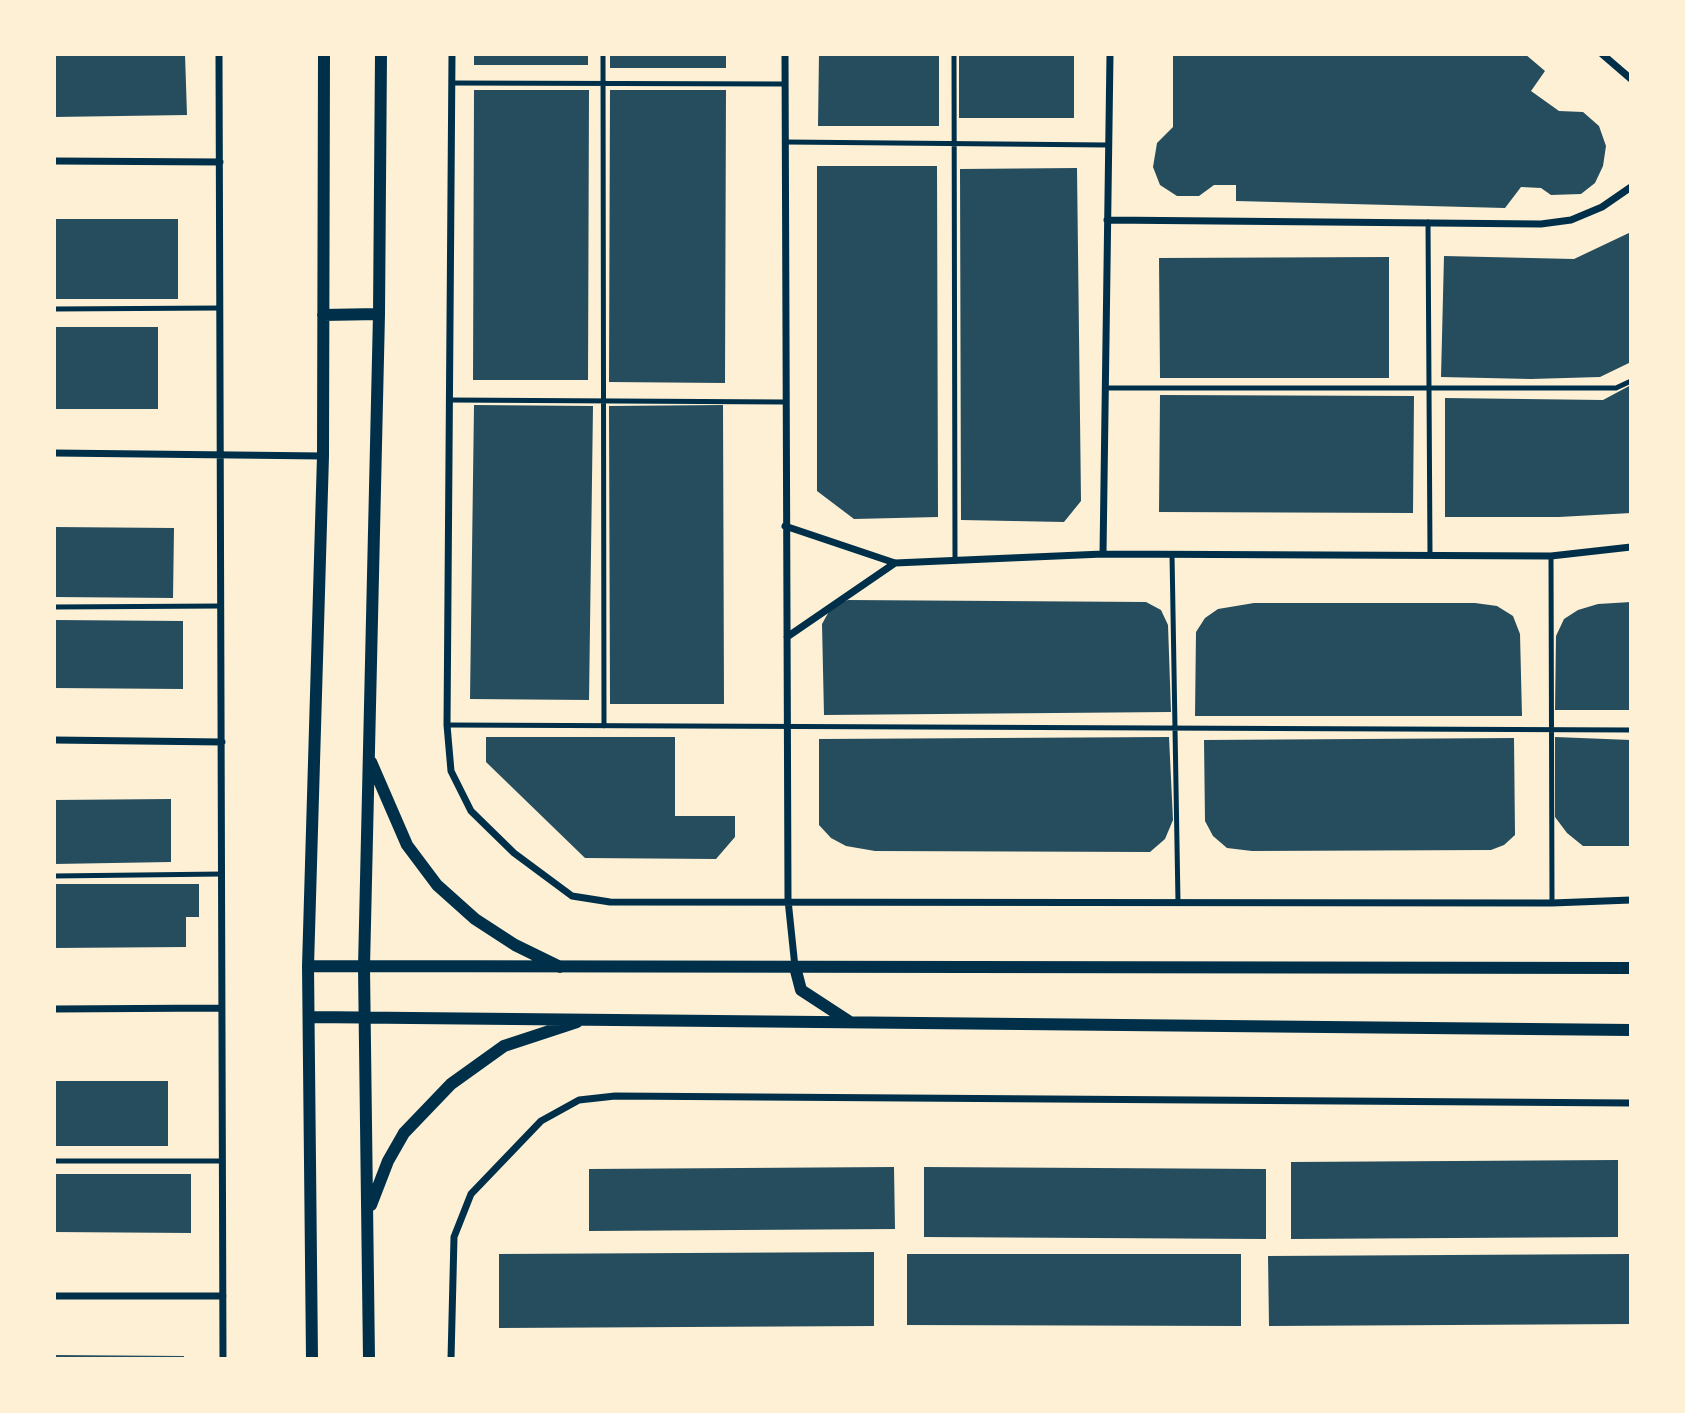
<!DOCTYPE html>
<html>
<head>
<meta charset="utf-8">
<style>
  body { margin:0 }
  #map { position:relative; width:1685px; height:1413px; overflow:hidden; background:#fdf0d5; font-family:Merriweather,serif }
  canvas { display:block }
  .frame { position:absolute; inset:0; border:56px solid #fdf0d5; pointer-events:none }
</style>
</head>
<body>
<div id="map">
<canvas width="1685" height="1413"></canvas>
<div class="frame"></div>
</div>
<script>
const ctx = document.querySelector('canvas').getContext('2d');
ctx.lineJoin = 'round';
function fillPath(path, color) { ctx.fillStyle = color; ctx.fill(path, 'evenodd'); }
const shape = rows => new Path2D(rows.map(r => 'M' + r).join(''));
function trace(path, color, width, dash) { ctx.strokeStyle = color; ctx.lineWidth = width; ctx.lineCap = dash ? 'butt' : 'round'; ctx.setLineDash(dash || []); ctx.stroke(path); }
fillPath(shape([
  [54,54,185,54,187,115,54,117],
  [474,54,588,54,588,65,474,65],
  [610,54,726,54,726,68,610,68],
  [819,54,939,54,939,126,818,126],
  [959,54,1074,54,1074,118,959,118],
  [1173,54,1525,54,1545,71,1531,91,1559,111,1583,112,1599,126,1606,146,1603,166,1595,183,1581,194,1551,195,1541,188,1521,187,1505,208,1236,201,1236,185,1214,185,1199,196,1177,196,1160,185,1153,167,1157,143,1173,127],
  [474,90,589,90,588,380,473,380],
  [610,90,726,90,725,383,609,382],
  [817,166,937,166,938,517,854,519,817,491],
  [1077,168,1081,501,1064,522,961,520,960,169],
  [54,219,178,219,178,299,54,299],
  [1631,232,1631,362,1600,377,1531,379,1441,377,1444,256,1574,259],
  [1389,257,1389,378,1160,378,1159,258],
  [54,327,158,327,158,409,54,409],
  [1631,385,1631,513,1559,517,1445,517,1445,398,1603,400],
  [1160,395,1414,396,1413,513,1159,512],
  [474,405,593,406,589,700,470,699],
  [723,405,724,704,610,704,609,406],
  [54,527,174,528,173,598,54,597],
  [848,600,1146,602,1161,610,1168,625,1171,712,824,715,822,624,832,606],
  [1631,602,1631,710,1555,710,1556,636,1564,619,1578,610,1598,604],
  [1475,603,1497,606,1513,616,1520,634,1522,716,1195,716,1196,632,1205,618,1218,609,1254,603],
  [54,620,183,621,183,689,54,688],
  [486,737,675,737,675,816,735,816,735,837,716,859,585,858,486,762],
  [1169,737,1173,820,1165,839,1150,852,875,851,846,846,831,838,819,825,819,739],
  [1555,737,1631,740,1631,846,1583,846,1567,833,1555,817],
  [1514,738,1515,835,1504,845,1491,850,1252,851,1227,848,1213,836,1205,821,1204,740],
  [171,799,171,862,54,864,54,800],
  [54,884,199,884,199,917,186,917,186,947,54,948],
  [54,1081,168,1081,168,1146,54,1146],
  [1618,1160,1618,1237,1291,1239,1291,1162],
  [894,1167,895,1229,589,1231,589,1169],
  [924,1167,1266,1169,1266,1239,924,1237],
  [54,1174,191,1174,191,1233,54,1232],
  [874,1252,874,1326,499,1328,499,1254],
  [907,1254,1241,1254,1241,1326,907,1325],
  [1631,1254,1631,1324,1269,1326,1268,1256],
  [54,1355,184,1356,184,1359,54,1359]
]), '#264d5e');
trace(shape([
  [603,54,604,726],
  [954,54,955,561],
  [452,83,784,84],
  [786,142,1107,145],
  [1428,222,1430,554],
  [54,309,220,308],
  [1107,388,1616,388,1631,381],
  [450,400,784,402],
  [1172,554,1178,902],
  [1551,556,1552,903],
  [54,607,221,606],
  [447,725,1631,730],
  [54,876,222,874],
  [54,1161,223,1161]
]), '#003049', 5);
trace(shape([
  [219,54,223,1359],
  [452,54,447,725,451,771,471,811,514,853,572,896,610,902,1552,903,1631,900],
  [785,54,788,900,795,967],
  [1602,54,1631,79],
  [54,161,220,162],
  [1107,220,1541,224,1571,220,1602,207,1631,187],
  [54,453,323,456],
  [785,526,895,563,1103,554,1551,556,1631,547],
  [1103,554,1110,54],
  [787,637,895,563],
  [54,740,222,742],
  [54,1009,222,1008],
  [54,1296,223,1296],
  [451,1359,454,1237,471,1194,541,1121,579,1100,615,1096,1631,1103]
]), '#003049', 7);
trace(shape([
  [323,315,379,314],
  [371,762,407,845,437,885,475,919,515,945,560,967],
  [308,966,1631,968],
  [795,967,801,990,850,1022],
  [310,1017,1631,1030],
  [371,1205,388,1161,404,1133,451,1084,504,1046,577,1022],
  [312,1359,308,966,323,456,324,54],
  [369,1359,364,967,379,314,381,54]
]), '#003049', 12);
</script>
</body>
</html>
